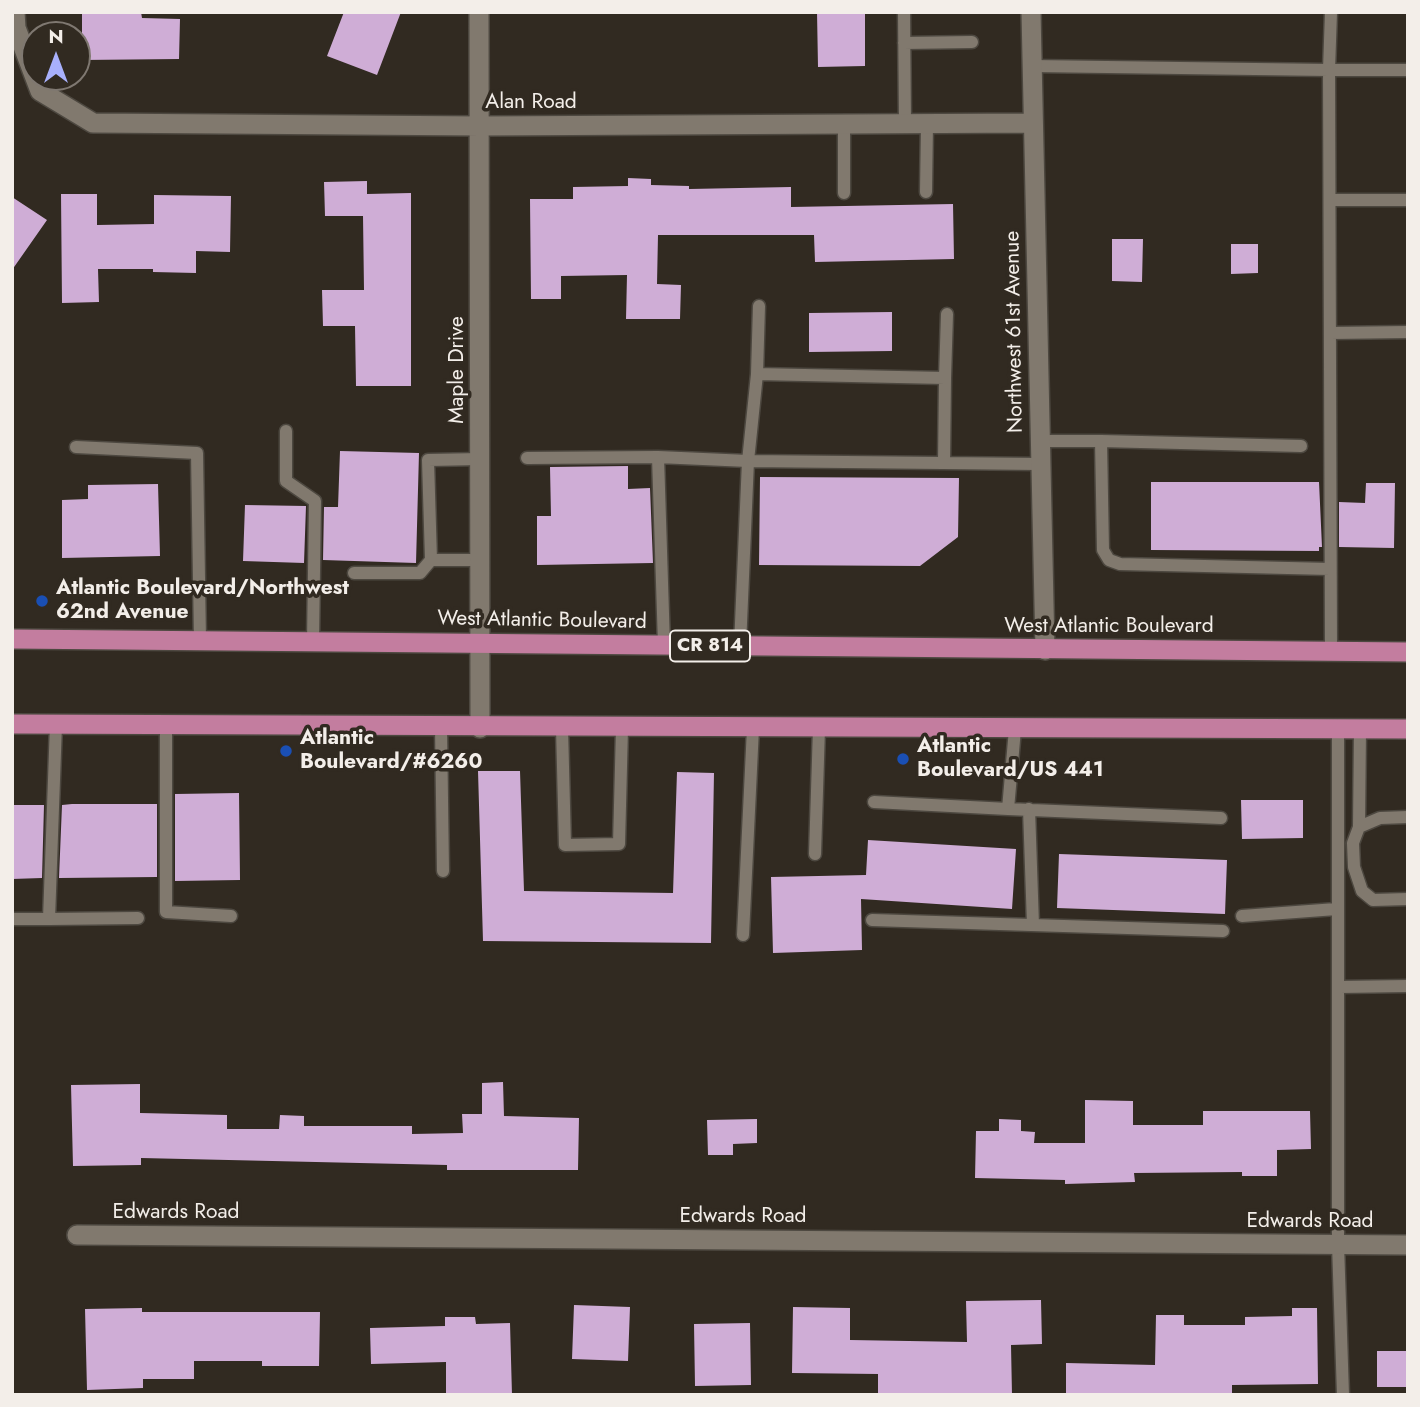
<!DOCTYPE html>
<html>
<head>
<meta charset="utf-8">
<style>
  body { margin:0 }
  #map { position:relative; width:1420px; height:1407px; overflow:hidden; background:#312a21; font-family:Jost,sans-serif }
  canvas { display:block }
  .frame { position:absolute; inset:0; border:14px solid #f3eee9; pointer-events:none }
  .north { position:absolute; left:21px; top:21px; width:70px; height:70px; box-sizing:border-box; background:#312a21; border:2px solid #7f7871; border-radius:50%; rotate:0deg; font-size:19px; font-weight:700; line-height:28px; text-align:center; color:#f3eee9 }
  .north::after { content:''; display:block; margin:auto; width:24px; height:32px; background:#a8b0fc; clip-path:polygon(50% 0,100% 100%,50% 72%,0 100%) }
</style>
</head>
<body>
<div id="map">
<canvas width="1420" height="1407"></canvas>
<div class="frame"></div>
<div class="north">N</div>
</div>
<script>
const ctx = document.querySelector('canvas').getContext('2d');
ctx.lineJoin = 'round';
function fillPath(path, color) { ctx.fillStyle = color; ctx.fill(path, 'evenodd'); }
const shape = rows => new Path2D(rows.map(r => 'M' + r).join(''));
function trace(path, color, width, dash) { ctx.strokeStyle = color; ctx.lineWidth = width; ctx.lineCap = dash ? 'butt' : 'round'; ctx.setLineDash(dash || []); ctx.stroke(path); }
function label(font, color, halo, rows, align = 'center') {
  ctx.font = font + ' Jost,sans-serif'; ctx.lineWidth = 7; ctx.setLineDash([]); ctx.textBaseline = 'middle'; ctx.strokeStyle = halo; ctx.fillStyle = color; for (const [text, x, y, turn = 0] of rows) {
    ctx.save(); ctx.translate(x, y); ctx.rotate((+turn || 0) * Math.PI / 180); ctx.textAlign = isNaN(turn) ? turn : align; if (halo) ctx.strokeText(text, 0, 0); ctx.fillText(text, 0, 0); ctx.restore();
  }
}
fillPath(shape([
  [82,12,141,12,142,18,180,19,179,59,82,60],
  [344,12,401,12,377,75,327,56],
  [817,12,865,12,865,66,818,67],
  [628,178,651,179,651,185,689,186,689,189,791,187,791,207,953,204,954,259,815,262,814,235,658,235,657,284,681,285,680,319,626,319,627,275,561,276,561,299,531,299,530,199,573,199,573,187,628,186],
  [367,181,367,194,411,193,411,386,356,386,355,326,323,326,322,290,364,290,363,216,325,216,324,182],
  [61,194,97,194,97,225,154,224,154,195,231,196,230,252,196,251,196,273,153,272,153,269,98,269,99,302,62,303],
  [12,197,47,220,12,270],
  [1112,239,1143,239,1142,282,1112,281],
  [1231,244,1258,244,1258,273,1231,274],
  [892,312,892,351,809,352,809,313],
  [340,451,419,453,416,563,323,560,324,507,338,507],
  [628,466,628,489,650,488,653,563,537,565,537,516,551,516,550,467],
  [760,477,959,478,958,537,920,566,759,565],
  [1151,482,1319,482,1322,547,1319,547,1319,551,1151,550],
  [1366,483,1395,483,1394,548,1339,547,1339,502,1365,503],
  [158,484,160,556,62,558,62,500,88,499,88,485],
  [245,505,306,506,304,563,243,561],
  [478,771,520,771,524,891,673,893,677,772,714,773,711,943,483,941],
  [239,793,240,880,175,881,175,794],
  [1241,800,1303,800,1303,838,1242,839],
  [72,804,157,804,157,877,59,878,62,805],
  [12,805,44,805,42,878,12,879],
  [868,840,1016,849,1012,909,861,899,862,950,773,953,771,877,866,875],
  [1059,854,1227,860,1225,914,1057,908],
  [503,1082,504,1116,579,1118,578,1170,447,1170,447,1165,141,1158,141,1165,73,1166,71,1085,140,1084,140,1113,227,1115,227,1129,279,1129,280,1115,304,1116,304,1126,412,1126,412,1134,463,1133,462,1114,482,1114,482,1083],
  [1085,1100,1133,1101,1133,1125,1203,1125,1203,1111,1310,1111,1311,1149,1277,1150,1277,1176,1242,1176,1242,1172,1134,1173,1135,1182,1065,1184,1065,1180,975,1178,976,1131,999,1131,999,1119,1021,1120,1021,1131,1035,1132,1034,1143,1085,1143],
  [757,1119,757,1143,733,1144,733,1155,708,1155,707,1120],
  [1041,1300,1042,1344,1011,1345,1012,1395,878,1395,878,1374,792,1373,793,1307,850,1308,850,1340,967,1342,966,1301],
  [574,1305,630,1307,628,1361,572,1359],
  [142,1308,142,1312,320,1312,319,1366,262,1366,262,1361,194,1361,194,1379,143,1379,143,1388,87,1390,85,1309],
  [1292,1308,1317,1308,1318,1384,1232,1385,1232,1395,1066,1395,1066,1363,1155,1365,1156,1315,1184,1315,1184,1325,1245,1325,1245,1317,1292,1316],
  [445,1317,475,1317,476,1324,510,1323,512,1395,446,1395,446,1362,371,1364,370,1328,445,1326],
  [750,1323,751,1385,695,1386,694,1324],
  [1377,1351,1408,1351,1408,1387,1377,1387]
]), '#cfadd6');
const service = shape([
  [904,12,905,124],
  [1331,12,1329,70,1408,70],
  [904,43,972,42],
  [1032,66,1329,70,1331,652],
  [844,124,844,193],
  [926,192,927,124],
  [1330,200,1408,200],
  [1330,333,1408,332],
  [757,374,759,306],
  [286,431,286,481,315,501,313,642],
  [1040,441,1101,441],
  [1301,446,1101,441,1103,550,1109,560,1120,564,1330,569],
  [76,447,197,453,200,641],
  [658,457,748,461,1040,464],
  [527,458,658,457,664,645],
  [481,459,428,460,431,560,481,560],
  [944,463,945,378],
  [354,573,420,573,431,560],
  [740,646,748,461,757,374,945,378,947,314],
  [166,725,166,912,231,916],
  [441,727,443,871],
  [562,728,565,845,619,844,622,728],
  [1338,729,1338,1244,1343,1395],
  [1360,729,1359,827,1353,843,1354,867,1362,891,1373,900,1408,899],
  [874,802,1008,809,1015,729],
  [1008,809,1221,818],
  [1029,809,1033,925],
  [1359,827,1380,818,1408,817],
  [815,854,819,728],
  [1242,916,1336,909],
  [12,919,49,919,56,724],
  [49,919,138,918],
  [872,920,1223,931],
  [743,935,753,728],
  [1339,987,1408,986]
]);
const minor = shape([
  [15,12,16,28,40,91,93,123,481,126,1033,123],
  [479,12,480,728],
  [1031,12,1045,650],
  [77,1235,1408,1245]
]);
const primary = shape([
  [12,639,1408,652],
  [12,724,1408,729]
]);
trace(service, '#4d4840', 15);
trace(minor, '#4d4840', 22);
trace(primary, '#4d4840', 22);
trace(service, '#81796e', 12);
trace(minor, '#81796e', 19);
trace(primary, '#c37d9f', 19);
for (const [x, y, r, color] of [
  [42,601,7,"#1a4fb4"],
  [286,751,7,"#1a4fb4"],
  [903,759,7,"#1a4fb4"]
]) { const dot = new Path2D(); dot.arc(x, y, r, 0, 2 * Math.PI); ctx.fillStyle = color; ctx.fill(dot); trace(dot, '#312a21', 2.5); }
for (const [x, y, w] of [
  [710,646,80]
]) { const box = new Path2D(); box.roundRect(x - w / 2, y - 15.5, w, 31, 5); ctx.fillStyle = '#312a21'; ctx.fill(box); trace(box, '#f3eee9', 2); }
label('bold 19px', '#f3eee9', null, [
  ["CR 814",710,646]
]);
label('21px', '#f3eee9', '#312a21', [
  ["Alan Road",531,103],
  ["Northwest 61st Avenue",1015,332,-91],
  ["Maple Drive",458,370,-90],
  ["West Atlantic Boulevard",542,621,1],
  ["West Atlantic Boulevard",1109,627],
  ["Edwards Road",176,1213],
  ["Edwards Road",743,1217],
  ["Edwards Road",1310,1222]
]);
label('bold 21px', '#f3eee9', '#312a21', [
  ["Atlantic Boulevard/Northwest",56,589],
  ["62nd Avenue",56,613],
  ["Atlantic",300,739],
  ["Boulevard/#6260",300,763],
  ["Atlantic",917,747],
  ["Boulevard/US 441",917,771]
], 'left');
</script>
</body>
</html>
